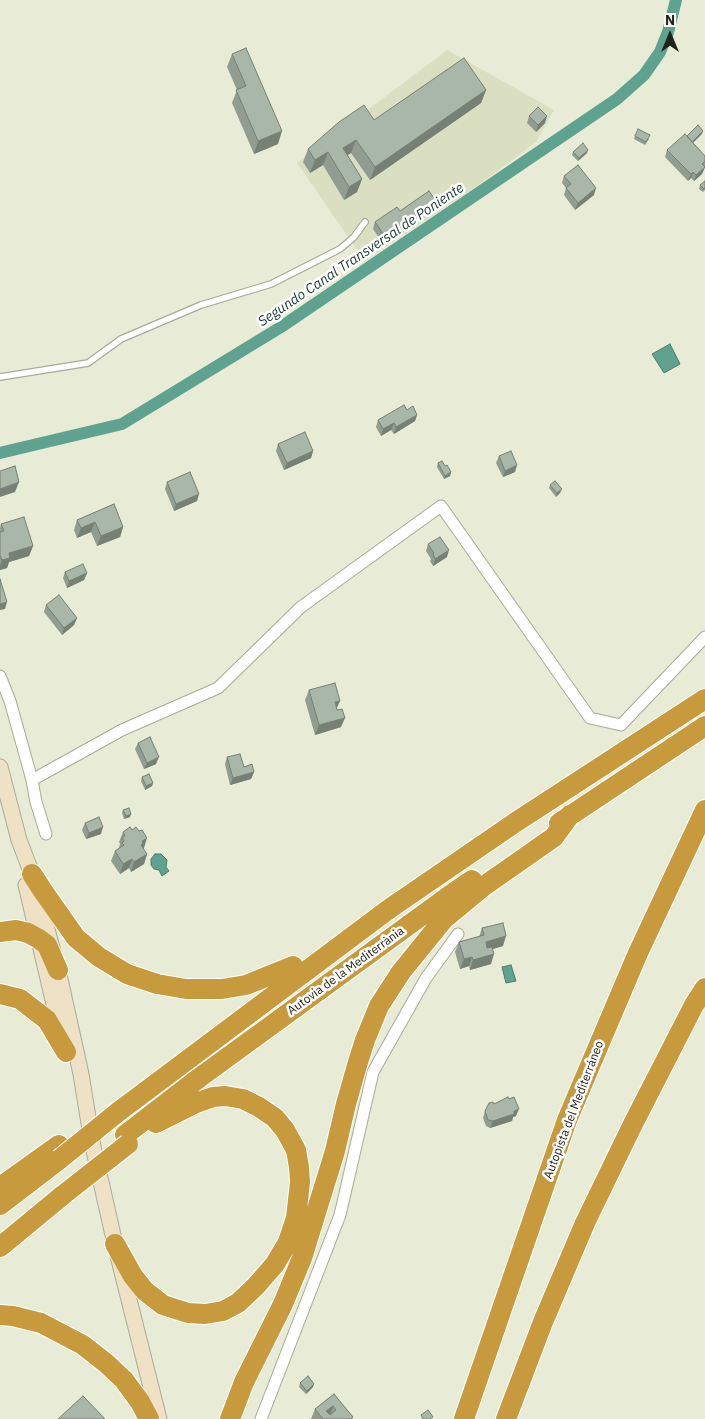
<!DOCTYPE html>
<html>
<head>
<meta charset="utf-8">
<style>
  body { margin:0 }
  #map { position:relative; width:705px; height:1419px; overflow:hidden; background:#e8ebd5; font-family:"IBM Plex Sans",sans-serif }
  canvas { display:block }
  .north { position:absolute; left:645px; top:10px; width:50px; height:50px; -webkit-text-stroke:4px #fff; paint-order:stroke; rotate:0deg; font-size:14px; font-weight:700; line-height:20px; text-align:center; color:#22231b }
  .north::after { content:''; display:block; margin:auto; width:18px; height:22px; background:#22231b; clip-path:polygon(50% 0,100% 100%,50% 72%,0 100%) }
</style>
</head>
<body>
<div id="map">
<canvas width="705" height="1419"></canvas>
<div class="north">N</div>
</div>
<script>
const ctx = document.querySelector('canvas').getContext('2d');
ctx.lineJoin = 'round';
function fillPath(path, color) { ctx.fillStyle = color; ctx.fill(path, 'evenodd'); }
const shape = rows => new Path2D(rows.map(r => 'M' + r).join(''));
function trace(path, color, width, dash) { ctx.strokeStyle = color; ctx.lineWidth = width; ctx.lineCap = dash ? 'butt' : 'round'; ctx.setLineDash(dash || []); ctx.stroke(path); }
function label(font, color, halo, rows, align = 'center') {
  ctx.font = font + ' "IBM Plex Sans",sans-serif'; ctx.lineWidth = 5; ctx.setLineDash([]); ctx.textBaseline = 'middle'; ctx.strokeStyle = halo; ctx.fillStyle = color; for (const [text, x, y, turn = 0] of rows) {
    ctx.save(); ctx.translate(x, y); ctx.rotate((+turn || 0) * Math.PI / 180); ctx.textAlign = isNaN(turn) ? turn : align; if (halo) ctx.strokeText(text, 0, 0); ctx.fillText(text, 0, 0); ctx.restore();
  }
}
fillPath(shape([
  [447,50,554,110,536,142,484,181,365,261,297,163]
]), '#dbdfc2');
const water = shape([
  [670,344,680,364,664,373,652,354,670,344],
  [155,854,161,854,167,860,166,867,169,871,162,876,159,870,154,869,151,865,151,859,155,854],
  [511,965,516,981,506,983,502,967,511,965]
]);
fillPath(water, '#5fa290');
trace(water, '#4d7c6d', 1);
trace(shape([
  [0,453,122,424,281,327,617,99,644,75,660,52,668,32,676,0]
]), '#5fa290', 12);
const lane = shape([
  [0,377,88,363,121,339,201,305,271,284,340,249,354,237,365,222]
]);
const street = shape([
  [0,676,10,701,32,780],
  [46,834,36,802,32,780,122,730,218,688,301,607,441,506,590,718,621,725,705,637],
  [261,1419,340,1215,373,1072,426,978,458,934]
]);
const secondary = shape([
  [0,767,19,840,32,874,58,970,81,1074,92,1142,115,1244,159,1419],
  [26,885,62,1038]
]);
const highway = shape([
  [559,823,705,726],
  [32,874,43,891,76,938,99,957,127,974,157,984,186,989,222,989,246,985,293,966],
  [0,932,16,930,28,933,39,939,47,945,58,970],
  [0,994,20,999,47,1020,66,1052],
  [118,1112,389,909,516,822,705,699],
  [125,1135,199,1078,450,895,472,880],
  [0,1187,59,1145],
  [0,1205,60,1159],
  [115,1244,133,1276,145,1291,163,1305,188,1313,205,1314,223,1311,238,1303,256,1286,275,1264,288,1242,296,1218,300,1182,299,1167,296,1150,285,1130,275,1118,259,1107,243,1099,225,1096,213,1097,196,1103,156,1123],
  [0,1247,63,1195],
  [0,1315,13,1316,41,1323,83,1345,106,1363,124,1380,140,1402,149,1419],
  [230,1419,244,1382,283,1304,302,1258,335,1151,346,1104,358,1062,365,1040,379,1006,401,972,444,919,484,886,554,837,570,815],
  [464,1419,567,1120,638,953,705,810],
  [506,1419,543,1322,585,1223,632,1126,694,1005,705,988]
]);
trace(lane, '#a8ab97', 8);
trace(street, '#a8ab97', 13);
trace(secondary, '#a8ab97', 17);
trace(highway, '#fff', 22);
trace(lane, '#fff', 5.5);
trace(street, '#fff', 11);
trace(secondary, '#eee1c5', 15);
trace(highway, '#c79a3e', 20);
const highwayBridge = shape([
  [60,1159,118,1112],
  [63,1195,128,1144]
]);
trace(highwayBridge, '#fff', 22, []);
trace(highwayBridge, '#c79a3e', 20);
fillPath(shape([
  [232,54,278,144,254,154,232,103,237,90,227,67],
  [486,90,481,103,370,180,351,153,347,155,362,179,357,192,344,200,323,165,310,173,303,162,308,149,374,120],
  [529,116,545,123,536,132,527,123],
  [702,134,693,143,705,156,705,167,702,174,694,181,691,178,688,181,665,157,667,150],
  [635,136,649,139,645,145,634,139],
  [573,152,587,153,578,161,572,155],
  [564,176,594,195,575,210,564,195,566,188,562,183],
  [705,181,705,190,703,192,699,189,700,185],
  [433,208,407,226,406,230,384,245,373,229,375,222,400,211],
  [417,415,415,421,394,434,391,430,381,436,376,427,378,420],
  [278,444,313,451,311,458,284,470,276,451],
  [499,456,515,472,503,477,496,463],
  [438,463,445,466,451,472,450,476,444,479,437,467],
  [167,482,197,501,174,511,165,489],
  [550,485,560,493,556,497,549,488],
  [114,504,123,527,120,537,97,546,91,532,77,538,74,530,77,520],
  [1,524,33,546,29,556,9,562,7,568,0,570,0,528],
  [428,544,447,557,433,566,430,561,431,559,426,551],
  [65,572,87,573,84,580,67,588,63,578],
  [46,605,77,618,74,625,62,635,44,612],
  [309,690,337,709,341,727,315,735,305,700],
  [138,743,156,764,144,769,135,749],
  [227,757,254,772,251,779,230,785,225,764],
  [142,777,153,783,152,786,145,790,141,781],
  [123,810,130,817,124,819,122,813],
  [85,823,101,834,86,839,82,830],
  [123,832,143,848,147,854,144,864,131,872,129,868,120,874,111,861,115,851,119,848,120,844,119,842],
  [482,928,503,946,493,949,491,964,470,970,469,966,460,969,455,952,459,942,479,937],
  [494,1104,516,1116,513,1117,512,1121,490,1128,486,1126,483,1118,485,1111],
  [300,1383,313,1387,306,1394,299,1387],
  [334,1394,353,1417,352,1419,311,1419,315,1409]
]), '#909d90');
fillPath(shape([
  [486,90,481,103,370,180,375,167],
  [547,116,545,123,536,132,538,125],
  [282,131,278,144,254,154,258,141],
  [703,131,702,134,690,145,692,142],
  [356,140,351,153,338,161,343,148],
  [588,150,587,153,578,161,579,158],
  [328,152,323,165,310,173,315,160],
  [705,167,702,174,694,181,696,175],
  [693,172,691,178,688,181,691,174],
  [362,179,357,192,344,200,349,187],
  [596,188,594,195,575,210,578,203],
  [436,201,433,208,407,226,406,230,384,245,386,238,407,221],
  [417,415,415,421,394,434,396,427],
  [394,423,391,430,381,436,383,429],
  [313,451,311,458,284,470,287,463],
  [517,465,515,472,503,477,505,471],
  [451,472,450,476,444,479,445,476],
  [19,482,15,492,0,497,0,489],
  [562,489,560,493,556,497,557,493],
  [199,494,197,501,174,511,176,504],
  [95,522,91,532,77,538,81,528],
  [123,527,120,537,97,546,101,536],
  [33,546,29,556,9,562,7,568,0,570,0,565,2,560,9,553],
  [449,550,447,557,433,566,435,559],
  [87,573,84,580,67,588,69,581],
  [7,602,5,609,0,610,0,604],
  [77,618,74,625,62,635,64,628],
  [340,701,336,710,335,702],
  [345,718,341,727,315,735,319,725],
  [159,757,156,764,144,769,147,763],
  [254,772,251,779,230,785,233,778],
  [153,783,152,786,145,790,146,786],
  [131,814,130,817,124,819,126,816],
  [103,827,101,834,86,839,89,833],
  [147,838,144,848,140,853,142,841],
  [147,854,144,864,131,872,134,862],
  [132,859,129,868,120,874,123,864],
  [506,936,503,946,482,952,486,942],
  [494,954,491,964,470,970,473,960],
  [472,957,469,966,460,969,464,959],
  [519,1109,516,1116,513,1117,512,1121,490,1128,493,1121],
  [314,1384,313,1387,306,1394,307,1391],
  [333,1406,330,1416,326,1411]
]), '#768075');
const building = shape([
  [246,48,282,131,258,141,236,90,246,86,232,54,246,48],
  [464,58,486,90,375,167,356,140,343,148,362,179,349,187,328,152,315,160,308,149,339,122,364,105,374,120,464,58],
  [538,107,547,116,538,125,529,116,538,107],
  [698,125,703,131,692,142,687,136,698,125],
  [638,129,650,135,646,142,635,136,638,129],
  [685,134,705,156,705,161,702,164,705,167,696,175,693,172,691,174,667,150,685,134],
  [583,143,588,150,579,158,573,152,583,143],
  [578,165,596,188,578,203,566,188,571,184,564,176,578,165],
  [705,181,705,188,704,189,700,185,705,181],
  [429,191,436,201,407,221,408,223,386,238,375,222,397,207,400,211,429,191],
  [404,405,407,410,413,406,417,415,396,427,394,423,383,429,378,420,404,405],
  [305,432,313,451,287,463,278,444,305,432],
  [511,451,517,465,505,471,499,456,511,451],
  [442,461,445,466,447,465,451,472,445,476,438,463,442,461],
  [15,466,19,482,0,489,0,471,15,466],
  [190,472,199,494,176,504,167,482,190,472],
  [555,481,562,489,557,493,550,485,555,481],
  [114,504,123,527,101,536,95,522,81,528,77,520,114,504],
  [24,517,33,546,9,553,10,558,2,560,0,555,0,532,4,531,1,524,24,517],
  [440,537,449,550,435,559,433,554,434,553,428,544,440,537],
  [83,564,87,573,69,581,65,572,83,564],
  [0,579,7,602,0,604,0,579],
  [59,595,77,618,64,628,46,605,59,595],
  [335,683,340,701,335,702,337,710,342,709,345,718,319,725,309,690,335,683],
  [150,737,159,757,147,763,138,743,150,737],
  [240,754,244,767,252,764,254,772,233,778,227,757,240,754],
  [149,774,153,783,146,786,142,777,149,774],
  [129,808,131,814,126,816,123,810,129,808],
  [99,817,103,827,89,833,85,823,99,817],
  [130,827,132,830,136,827,139,831,142,830,147,838,142,841,143,843,141,845,147,854,134,862,132,859,123,864,115,851,124,845,122,843,124,841,122,838,125,836,123,832,130,827],
  [503,923,506,936,486,942,487,948,492,947,494,954,473,960,472,957,464,959,459,942,484,935,482,928,503,923],
  [508,1097,509,1099,514,1097,519,1109,514,1111,514,1114,493,1121,488,1120,485,1111,489,1103,493,1102,494,1104,508,1097],
  [308,1376,314,1384,307,1391,300,1383,308,1376],
  [334,1394,353,1417,351,1419,323,1419,315,1409,334,1394],
  [333,1406,336,1410,330,1415,326,1411,333,1406],
  [83,1396,105,1419,58,1419,83,1396],
  [428,1410,433,1417,430,1419,423,1419,421,1415,428,1410]
]);
fillPath(building, '#a8b7a7');
trace(building, '#768075', 1);
label('12px', '#22231b', '#fff', [
  ["Autovia de la Mediterrània",346,971,-36],
  ["Autopista del Mediterráneo",574,1110,-69]
]);
label('italic 14px', '#193931', '#fff', [
  ["Segundo Canal Transversal de Poniente",361,255,-34]
]);
</script>
</body>
</html>
